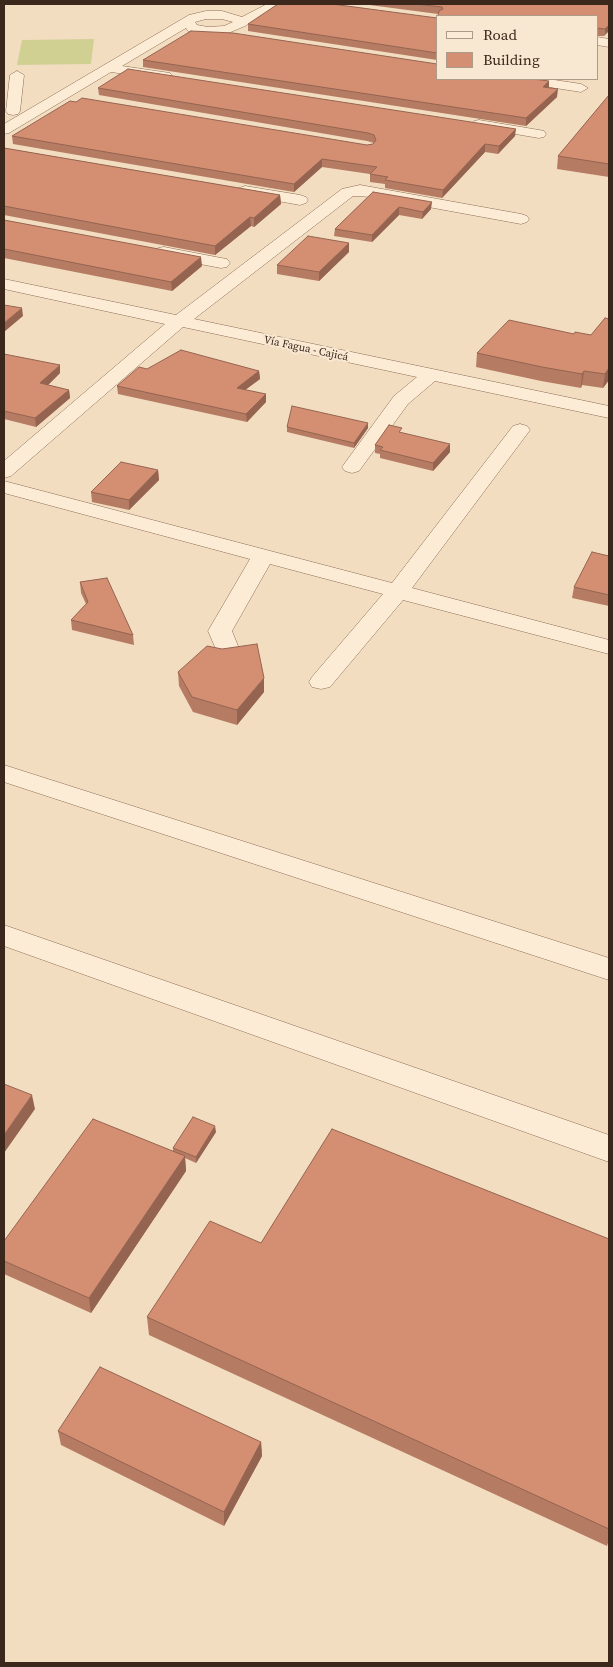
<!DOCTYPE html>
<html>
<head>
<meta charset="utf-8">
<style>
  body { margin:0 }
  #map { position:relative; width:613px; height:1667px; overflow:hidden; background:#f2ddc1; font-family:"Source Serif 4",serif }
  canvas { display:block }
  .frame { position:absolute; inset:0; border:5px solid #3b271c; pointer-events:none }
  .legend { position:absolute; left:436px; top:15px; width:162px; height:65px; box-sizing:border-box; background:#f9e8d1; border:1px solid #ad9b89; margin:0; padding:6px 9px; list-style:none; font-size:15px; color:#3b271c }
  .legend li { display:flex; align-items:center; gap:10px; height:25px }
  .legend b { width:25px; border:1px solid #ad9b89 }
</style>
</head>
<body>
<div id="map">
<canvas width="613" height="1667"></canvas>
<div class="frame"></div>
<ul class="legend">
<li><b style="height:6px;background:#fcebd5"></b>Road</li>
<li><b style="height:14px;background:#d48f73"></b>Building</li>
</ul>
</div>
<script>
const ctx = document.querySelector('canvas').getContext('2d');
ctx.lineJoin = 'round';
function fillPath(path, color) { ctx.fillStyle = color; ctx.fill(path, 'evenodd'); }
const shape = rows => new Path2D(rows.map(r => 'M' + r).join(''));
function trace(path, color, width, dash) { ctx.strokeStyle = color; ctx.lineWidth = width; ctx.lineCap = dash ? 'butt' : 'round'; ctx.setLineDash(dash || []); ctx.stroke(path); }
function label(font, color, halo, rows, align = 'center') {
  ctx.font = font + ' "Source Serif 4",serif'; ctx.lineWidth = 4.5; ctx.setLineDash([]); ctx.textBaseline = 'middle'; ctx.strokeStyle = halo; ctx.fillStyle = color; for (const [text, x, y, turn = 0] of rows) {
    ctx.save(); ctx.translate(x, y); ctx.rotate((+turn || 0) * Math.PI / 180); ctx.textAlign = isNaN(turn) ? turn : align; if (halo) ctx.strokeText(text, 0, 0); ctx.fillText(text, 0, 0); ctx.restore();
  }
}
fillPath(shape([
  [94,39,91,64,17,65,22,40]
]), '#d1d093');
const minor = shape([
  [267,4,282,4,245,26,226,34,208,35,188,31,186,28,122,66,170,73,172,76,170,79,165,80,111,72,9,133,4,134,4,124,189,15,206,11,222,11,242,17,267,4],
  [206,19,222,19,233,22,224,26,208,27,197,25,195,22,206,19],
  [597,37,609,39,609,47,597,45,597,37],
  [17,71,24,75,20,111,18,114,13,115,8,114,6,111,10,75,17,71],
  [516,79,548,79,581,84,588,88,581,92,523,83,516,79],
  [479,120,539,130,544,131,546,134,544,137,539,138,474,127,472,124,474,121,479,120],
  [360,185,521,214,527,216,529,219,527,222,521,224,374,197,353,196,194,319,609,406,609,418,435,381,408,404,359,471,352,473,345,471,342,467,394,396,417,377,183,327,11,476,4,478,4,461,165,324,4,289,4,279,176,315,342,189,360,185],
  [245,186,300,195,306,197,308,200,306,203,300,205,239,194,237,191,239,188,245,186],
  [164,247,221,258,227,259,230,263,227,267,221,268,158,256,156,252,158,248,164,247],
  [520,424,527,426,530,430,412,588,609,640,609,654,403,600,330,687,321,689,312,687,309,682,312,677,383,594,270,564,232,631,240,651,237,656,228,658,219,656,208,631,250,559,4,493,4,481,392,583,513,426,520,424],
  [4,765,609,958,609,980,4,782,4,765],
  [4,925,609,1135,609,1162,4,946,4,925]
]);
trace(minor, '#8d6d56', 1);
fillPath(minor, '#fcebd5');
fillPath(shape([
  [362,4,609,4,604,36,597,36,597,16,438,14],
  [437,18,437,60,248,31,248,24],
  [143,60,549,81,549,88,557,97,526,126,143,67],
  [98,88,515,136,498,154,485,152,442,198,385,188,385,184,370,182,370,174,322,167,294,192,13,144,12,136,367,145,373,144,374,143,367,141,99,95],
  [609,95,609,177,557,169,558,156],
  [4,148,280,195,281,204,254,227,251,226,215,255,4,215],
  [373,192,431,209,422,219,399,215,372,242,334,236,335,229],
  [4,220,202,266,172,291,4,258],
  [349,252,319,281,277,274,277,265],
  [609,319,609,380,603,388,582,385,581,388,541,381,476,367,477,353,574,334,591,335],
  [4,354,60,373,48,385,69,390,70,398,36,427,4,419],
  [147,369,259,371,260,379,245,390,266,394,266,402,247,422,118,394,117,386],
  [287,427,368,428,354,448,287,432],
  [402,433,450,452,433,471,380,458,380,454,375,453,375,445],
  [158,470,159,480,129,510,92,502,91,492],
  [609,556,609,606,572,598,574,587],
  [80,582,133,635,134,645,72,630,71,620,86,604,81,593],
  [178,672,264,692,237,725,193,712,179,686],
  [216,1132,196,1163,185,1158,186,1171,91,1313,4,1274,4,1241,173,1151,173,1148],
  [609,1239,609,1540,607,1546,149,1335,147,1317,261,1243],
  [58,1431,261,1442,262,1456,224,1526,61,1445]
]), '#b67b63');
fillPath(shape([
  [609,25,609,31,604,36,605,29],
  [549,81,549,89,543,87],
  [558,89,557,97,526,126,526,118],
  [516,129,515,136,498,154,499,146],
  [485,144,485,152,442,198,443,190],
  [322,159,322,167,294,192,294,184],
  [280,195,281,204,254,227,254,218],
  [432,202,431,209,422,219,423,212],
  [399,207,399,215,372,242,372,235],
  [250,217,251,226,215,255,215,246],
  [349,243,349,252,319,281,319,272],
  [201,257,202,266,172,291,171,282],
  [22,308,23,316,4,332,4,323],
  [60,365,60,373,41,392,40,383],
  [609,368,609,380,603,388,605,374],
  [259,371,260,379,237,396,237,388],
  [584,371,582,385,581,388,582,374],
  [69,390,70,398,36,427,35,418],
  [266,394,266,402,247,422,246,414],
  [368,423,368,428,354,448,354,443],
  [450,444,450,452,433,471,433,463],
  [158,470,159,480,129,510,129,500],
  [264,678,264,692,237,725,237,710],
  [32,1095,35,1109,4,1153,4,1135],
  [215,1126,216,1132,196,1163,196,1157],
  [185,1156,186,1171,91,1313,89,1298],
  [261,1442,262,1456,224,1526,224,1512]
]), '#946450');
const building = shape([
  [278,4,332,4,437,18,437,53,248,24,278,4],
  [416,4,609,4,609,25,605,29,597,28,597,16,438,16,439,11,443,9,442,7,416,4],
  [191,31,233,33,437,64,437,79,533,79,549,81,543,87,558,89,526,118,143,60,191,31],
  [128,69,516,129,499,146,485,144,443,190,385,180,388,177,370,174,377,167,322,159,294,184,12,136,70,101,76,102,82,98,367,145,373,144,376,140,374,135,368,133,98,88,128,69],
  [609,95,609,164,558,156,609,95],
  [4,148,280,195,254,218,250,217,215,246,4,206,4,148],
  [373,192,432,202,423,212,399,207,372,235,335,229,373,192],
  [4,220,201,257,171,282,4,249,4,220],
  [308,236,349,243,319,272,277,265,308,236],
  [4,305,22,308,4,323,4,305],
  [605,318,609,319,609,368,605,374,584,371,582,374,542,367,477,353,509,320,574,334,575,332,591,335,605,318],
  [181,350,259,371,237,388,266,394,246,414,117,386,139,367,147,369,181,350],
  [4,354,60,365,40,383,69,390,35,418,4,411,4,354],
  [292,406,368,423,354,443,287,427,292,406],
  [389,425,402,428,399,432,450,444,433,463,380,450,383,447,375,445,389,425],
  [121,462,158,470,129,500,91,492,121,462],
  [592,552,609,556,609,595,574,587,592,552],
  [107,578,133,635,71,620,88,602,80,582,107,578],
  [257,644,264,678,237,710,192,697,178,672,207,646,222,649,257,644],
  [4,1084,32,1095,4,1135,4,1084],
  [193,1117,215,1126,196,1157,173,1148,193,1117],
  [93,1119,185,1156,89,1298,4,1261,4,1241,93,1119],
  [332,1129,609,1239,609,1529,147,1317,210,1221,261,1243,332,1129],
  [100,1367,261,1442,224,1512,58,1431,100,1367]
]);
fillPath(building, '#d48f73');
trace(building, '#946450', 1);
label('11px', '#3b271c', '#f9e8d1', [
  ["Vía Fagua - Cajicá",306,349,12]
]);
</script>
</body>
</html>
